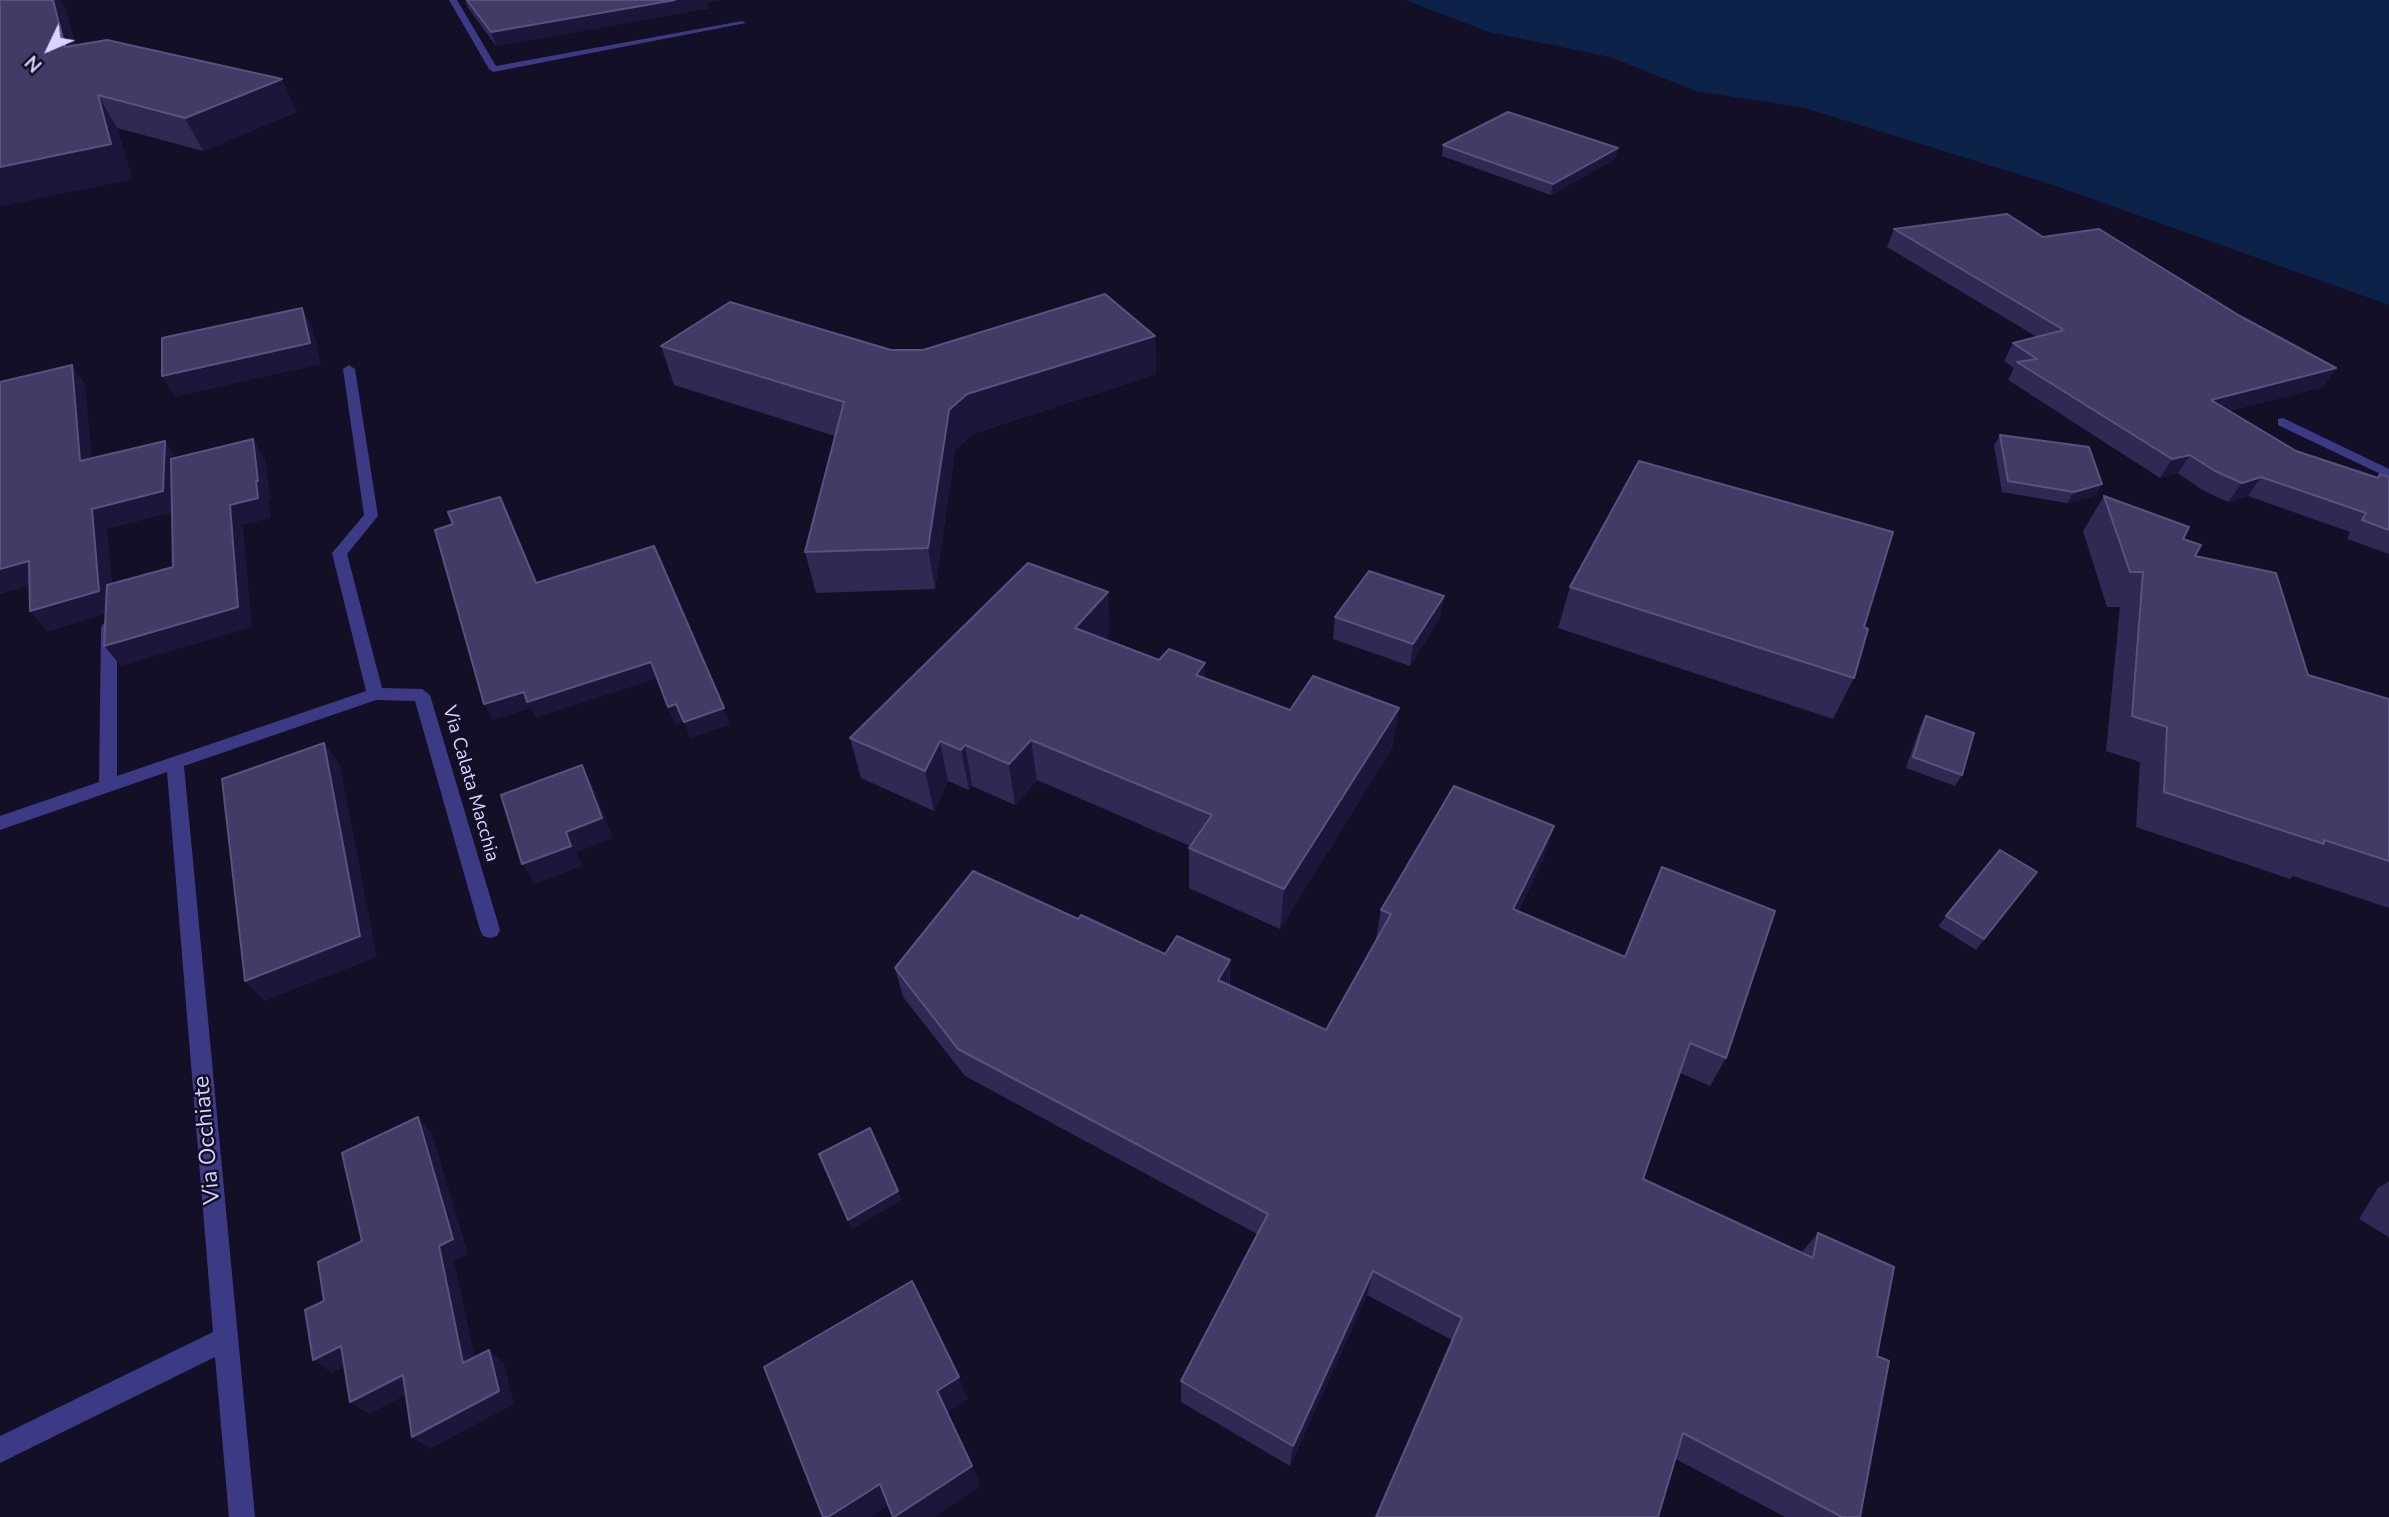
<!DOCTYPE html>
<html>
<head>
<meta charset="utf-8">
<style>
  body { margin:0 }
  #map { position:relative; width:2389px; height:1517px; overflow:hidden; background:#130f26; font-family:"Nunito Sans",sans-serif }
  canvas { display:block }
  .north { position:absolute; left:14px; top:14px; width:70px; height:70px; -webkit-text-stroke:5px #130f26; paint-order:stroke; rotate:226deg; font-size:19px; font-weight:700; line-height:28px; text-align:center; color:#d9d4ff }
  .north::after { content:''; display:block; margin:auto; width:24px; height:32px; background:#d9d4ff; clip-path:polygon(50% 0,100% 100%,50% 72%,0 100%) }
</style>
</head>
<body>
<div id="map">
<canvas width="2389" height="1517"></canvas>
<div class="north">N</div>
</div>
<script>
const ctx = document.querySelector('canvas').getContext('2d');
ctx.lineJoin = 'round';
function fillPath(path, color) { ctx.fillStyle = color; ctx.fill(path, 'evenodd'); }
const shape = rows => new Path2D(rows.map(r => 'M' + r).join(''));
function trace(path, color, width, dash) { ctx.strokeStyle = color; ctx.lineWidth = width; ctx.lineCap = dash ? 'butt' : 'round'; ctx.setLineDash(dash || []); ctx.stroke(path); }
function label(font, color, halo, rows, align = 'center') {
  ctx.font = font + ' "Nunito Sans",sans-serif'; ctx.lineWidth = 5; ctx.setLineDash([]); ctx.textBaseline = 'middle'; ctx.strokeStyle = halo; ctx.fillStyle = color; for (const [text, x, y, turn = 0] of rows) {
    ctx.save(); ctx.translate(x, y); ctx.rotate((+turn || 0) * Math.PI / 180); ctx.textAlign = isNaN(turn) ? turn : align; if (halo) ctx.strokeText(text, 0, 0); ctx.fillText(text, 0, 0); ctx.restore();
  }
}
fillPath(shape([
  [1405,0,2389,0,2389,305,2053,185,1805,108,1696,91,1610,57,1489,32]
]), '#0c2248');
fillPath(shape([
  [449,0,457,0,496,66,742,21,746,23,493,72,489,69,449,0],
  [349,365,355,369,378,516,347,554,382,688,422,689,430,695,500,930,497,936,490,938,483,936,480,930,415,701,376,700,184,766,255,1517,229,1517,215,1357,0,1463,0,1436,213,1332,167,772,0,830,0,816,99,782,101,628,103,624,115,624,117,628,117,776,366,691,332,553,364,515,343,369,349,365],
  [2283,418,2389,469,2389,478,2278,425,2278,419,2283,418]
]), '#3d3a85');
fillPath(shape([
  [465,0,720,0,707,2,709,8,496,46,468,8],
  [65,8,75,45,297,112,203,151,117,128,132,179,0,206],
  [1443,145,1618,148,1615,159,1551,195,1442,156],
  [1894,229,2043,237,2240,316,2336,368,2323,387,2229,411,2296,451,2377,478,2380,474,2389,477,2389,554,2347,539,2350,532,2248,496,2228,502,2202,490,2178,473,2160,478,2008,380,2014,368,2004,361,2013,343,2037,337,1887,247],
  [1155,336,1156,374,973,434,955,450,935,589,816,593,805,552,835,436,674,385,661,346,923,350],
  [2000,435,2096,495,2067,503,2002,492,1994,446],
  [2104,496,2183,539,2195,556,2308,675,2389,699,2389,908,2293,876,2290,879,2136,827,2140,762,2106,751,2120,607,2107,607,2083,531],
  [1570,587,1864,627,1854,678,1833,719,1558,628],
  [1444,596,1440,618,1410,666,1333,639,1335,617],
  [1110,633,1104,639,1159,660,1205,663,1205,678,1290,710,1399,708,1392,748,1280,929,1189,888,1189,848,1190,846,1037,780,1015,805,972,786,969,790,948,781,934,811,861,778,850,738],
  [1926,716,1962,775,1955,786,1906,768,1920,727],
  [1545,856,1518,911,1726,1058,1710,1086,1680,1073,1643,1179,1801,1253,1818,1233,1877,1356,1860,1517,1785,1517,1367,1295,1290,1466,1181,1402,1181,1381,1257,1234,965,1076,903,997,895,968,1078,919,1165,954,1230,960,1230,985,1326,1030,1377,940,1376,939,1381,910],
  [2037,872,1976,950,1938,926,1946,916],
  [2389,1181,2389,1237,2359,1219,2378,1188]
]), '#312854');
fillPath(shape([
  [53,0,61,0,65,8,83,78,65,47],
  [675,0,720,0,707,2,709,8,496,46,491,32],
  [282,79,297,112,203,151,185,118],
  [98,95,117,128,132,179,0,206,0,167],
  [1618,148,1615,159,1551,195,1553,184],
  [302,308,313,329,321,364,175,397,162,376],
  [1155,336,1156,374,973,434,955,450,935,589,928,548,949,410,967,394],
  [72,365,85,384,94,481,80,461],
  [2336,368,2323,387,2199,419,2211,400],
  [253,439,265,459,271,500,268,501,271,518,243,525,252,627,121,666,104,646,230,505],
  [165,441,178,461,177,511,107,529,115,611,47,632,30,611,92,509],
  [2190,455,2178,473,2160,478,2172,459],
  [2261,477,2248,496,2228,502,2242,483],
  [2102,484,2096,495,2067,503,2074,492],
  [500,497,508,513,544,599,536,583],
  [29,561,45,581,0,594,0,569],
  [1108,592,1110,633,1078,669,1075,628],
  [1444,596,1440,618,1410,666,1413,644],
  [651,662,658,678,536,718,531,708,493,720,484,704,524,692],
  [1205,663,1205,703,1196,675],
  [676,704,683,721,675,724,668,707],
  [724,708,730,725,690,738,684,722],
  [1399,708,1392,748,1280,929,1284,889],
  [1031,740,1037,780,1015,805,1009,764],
  [940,741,948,781,934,811,925,771],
  [324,743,340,765,377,957,264,1001,245,981],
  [965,745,972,786,969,790,961,750],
  [582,765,593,786,613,838,577,852,582,866,535,884,522,864,566,832],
  [1554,826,1545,856,1504,938,1513,909],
  [1230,960,1229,989,1218,980],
  [418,1117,432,1133,468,1254,454,1261,479,1376,463,1363,439,1246],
  [898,1191,902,1200,852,1229,848,1220],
  [1373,1271,1367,1295,1290,1466,1293,1446],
  [341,1346,359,1359,332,1373,313,1360],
  [489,1350,504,1363,514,1404,430,1449,412,1437],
  [403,1375,420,1388,369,1414,350,1402],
  [959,1377,968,1399,947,1413,937,1391],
  [972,1466,981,1486,934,1517,894,1517],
  [880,1484,892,1503,871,1517,828,1517]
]), '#1d163a');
const building = shape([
  [0,0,53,0,65,47,107,40,282,79,185,118,98,95,111,144,0,167,0,0],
  [467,0,675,0,491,32,467,0],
  [1508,112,1618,148,1553,184,1443,145,1508,112],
  [2007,214,2043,237,2099,229,2240,316,2336,368,2211,400,2296,451,2378,478,2380,474,2389,477,2389,530,2362,520,2366,513,2261,477,2242,483,2215,471,2190,455,2172,459,2017,362,2037,359,2013,343,2064,330,1894,229,2007,214],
  [1105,294,1155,336,967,394,949,410,928,548,805,552,844,402,661,346,730,302,891,350,923,350,1105,294],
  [302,308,310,343,162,376,162,338,302,308],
  [72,365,80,461,165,441,163,491,92,509,99,591,30,611,29,561,0,569,0,382,72,365],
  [2000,435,2089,447,2102,484,2074,492,2008,481,2000,435],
  [253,439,258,481,256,481,258,498,230,505,238,607,104,646,107,585,173,567,171,459,253,439],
  [1639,461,1893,532,1864,627,1868,629,1854,678,1570,587,1639,461],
  [2104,496,2189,527,2183,539,2201,545,2195,556,2276,573,2308,675,2389,699,2389,861,2324,840,2324,844,2164,792,2167,727,2132,716,2143,572,2130,572,2104,496],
  [500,497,536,583,654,546,724,708,684,722,676,704,668,707,651,662,527,702,524,692,484,704,435,530,453,524,448,512,500,497],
  [1028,563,1108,592,1075,628,1159,660,1169,649,1205,663,1196,675,1290,710,1313,676,1399,708,1284,889,1189,848,1212,815,1031,740,1009,764,965,745,961,750,940,741,925,771,850,738,1028,563],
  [1369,571,1444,596,1413,644,1335,617,1369,571],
  [1926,716,1974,733,1962,775,1913,757,1926,716],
  [324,743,360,936,245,981,222,779,324,743],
  [582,765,602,818,566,832,571,846,522,864,501,795,582,765],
  [1454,786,1554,826,1513,909,1625,957,1662,867,1775,911,1726,1058,1690,1043,1643,1179,1813,1258,1818,1233,1894,1267,1877,1356,1889,1361,1860,1517,1842,1517,1683,1433,1658,1517,1376,1517,1462,1318,1373,1271,1293,1446,1181,1381,1268,1214,958,1049,895,968,973,871,1078,919,1081,915,1165,954,1177,936,1230,960,1218,980,1326,1030,1391,914,1381,910,1454,786],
  [2000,850,2037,872,1984,939,1946,916,2000,850],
  [418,1117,453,1239,439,1246,463,1363,489,1350,499,1391,412,1437,403,1375,350,1402,341,1346,313,1360,305,1310,324,1301,318,1262,362,1241,342,1153,418,1117],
  [870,1128,898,1191,848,1220,819,1154,870,1128],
  [912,1281,959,1377,937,1391,972,1466,894,1517,893,1517,880,1484,828,1517,823,1517,764,1367,912,1281]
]);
fillPath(building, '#433a66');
trace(building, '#5a527e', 2);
label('19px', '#d9d4ff', '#130f26', [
  ["Via Calata Macchia",470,784,74]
]);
label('23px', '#d9d4ff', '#130f26', [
  ["Via Occhiate",208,1140,-95]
]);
</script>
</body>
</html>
